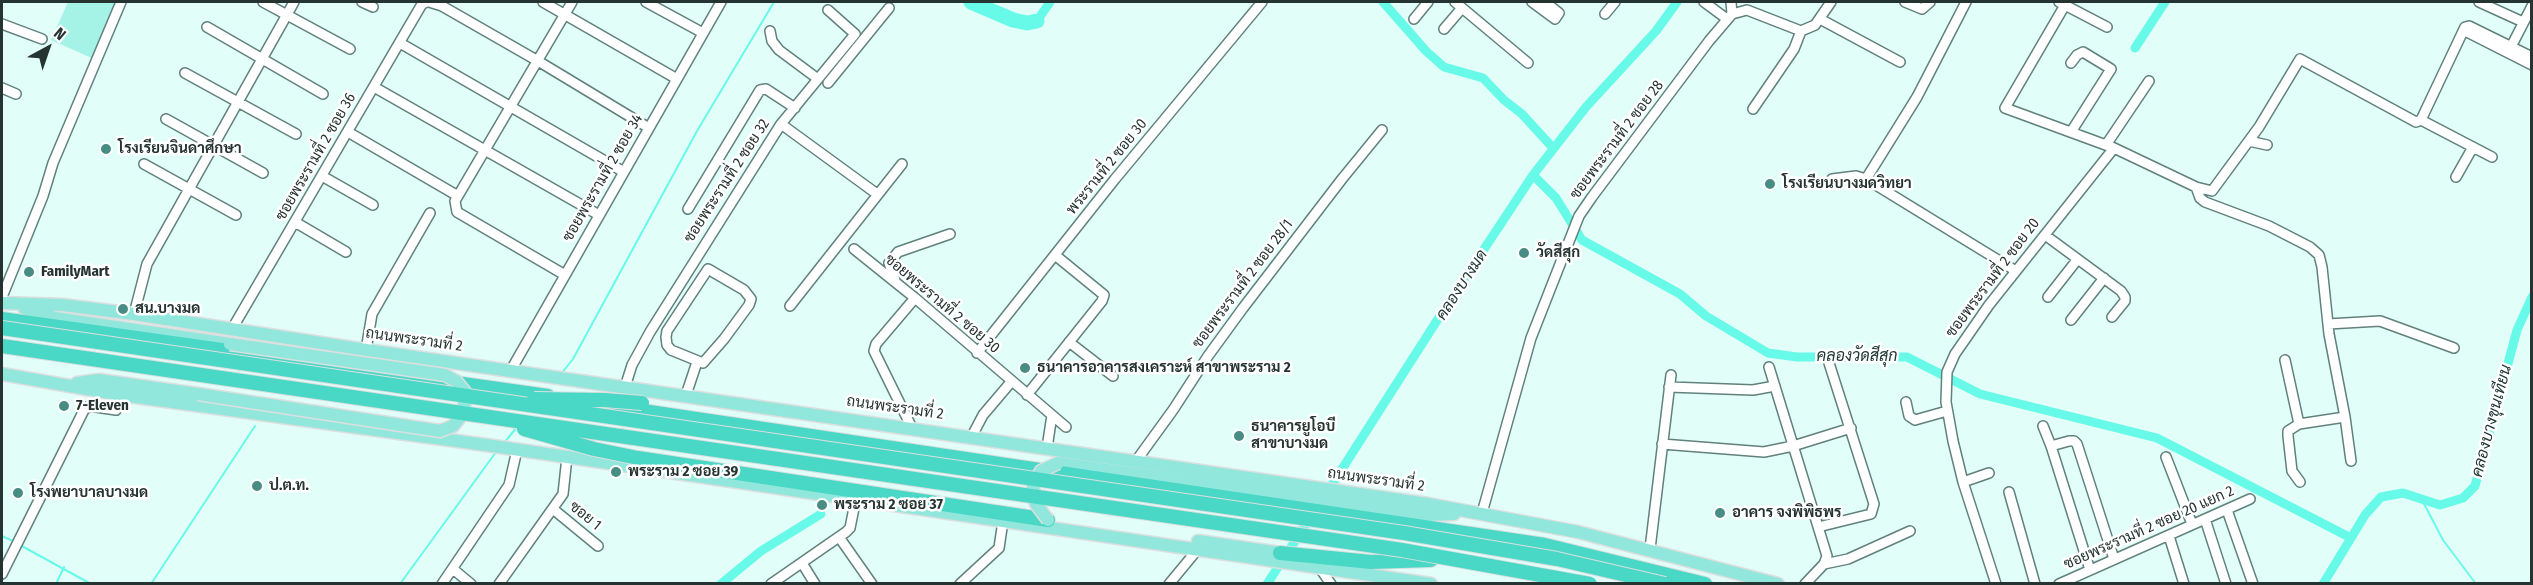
<!DOCTYPE html>
<html>
<head>
<meta charset="utf-8">
<style>
  body { margin:0 }
  #map { position:relative; width:2533px; height:585px; overflow:hidden; background:#e2fef9; font-family:"Fira Sans Condensed",sans-serif }
  canvas { display:block }
  .frame { position:absolute; inset:0; border:3px solid #263431; pointer-events:none }
  .north { position:absolute; left:18px; top:18px; width:60px; height:60px; -webkit-text-stroke:4px #fff; paint-order:stroke; rotate:40deg; font-size:16px; font-weight:700; line-height:24px; text-align:center; color:#263431 }
  .north::after { content:''; display:block; margin:auto; width:21px; height:27px; background:#263431; clip-path:polygon(50% 0,100% 100%,50% 72%,0 100%) }
</style>
</head>
<body>
<div id="map">
<canvas width="2533" height="585"></canvas>
<div class="frame"></div>
<div class="north">N</div>
</div>
<script>
const ctx = document.querySelector('canvas').getContext('2d');
ctx.lineJoin = 'round';
function fillPath(path, color) { ctx.fillStyle = color; ctx.fill(path, 'evenodd'); }
const shape = rows => new Path2D(rows.map(r => 'M' + r).join(''));
function trace(path, color, width, dash) { ctx.strokeStyle = color; ctx.lineWidth = width; ctx.lineCap = dash ? 'butt' : 'round'; ctx.setLineDash(dash || []); ctx.stroke(path); }
function label(font, color, halo, rows, align = 'center') {
  ctx.font = font + ' "Fira Sans Condensed",Sarabun,sans-serif'; ctx.lineWidth = 5; ctx.setLineDash([]); ctx.textBaseline = 'middle'; ctx.strokeStyle = halo; ctx.fillStyle = color; for (const [text, x, y, turn = 0] of rows) {
    ctx.save(); ctx.translate(x, y); ctx.rotate((+turn || 0) * Math.PI / 180); ctx.textAlign = isNaN(turn) ? turn : align; if (halo) ctx.strokeText(text, 0, 0); ctx.fillText(text, 0, 0); ctx.restore();
  }
}
fillPath(shape([
  [68,2,118,2,94,59,51,40]
]), '#a5f3e7');
trace(shape([
  [561,374,573,359,697,131,774,2],
  [504,443,517,427],
  [2421,498,2443,540,2476,584],
  [2,536,15,542],
  [20,545,91,584],
  [56,584,64,567],
  [151,584,255,426],
  [400,584,496,452]
]), '#68fae8', 2);
trace(shape([
  [1383,2,1426,51,1444,67,1483,78,1504,100,1522,114,1553,148],
  [1037,21,1050,2],
  [2135,48,2165,2],
  [1533,175,1556,198,1582,240,1680,294,1706,316,1768,353,1797,357,1907,357,1980,394,2157,438,2351,538],
  [1326,494,1436,322,1533,175,1586,107,1656,31,1677,2],
  [721,584,761,551,821,514],
  [1267,584,1312,515],
  [2323,584,2365,515,2381,497,2403,493,2440,505,2463,498,2475,486,2517,330,2532,297]
]), '#68fae8', 9);
trace(shape([
  [971,2,1013,20,1027,23,1037,21]
]), '#68fae8', 15);
const minor = shape([
  [263,2,350,49],
  [362,2,373,7],
  [429,2,442,6,538,61,649,128],
  [543,2,677,79],
  [646,2,703,33],
  [1455,2,1528,63],
  [1532,2,1555,19,1559,13,1545,2],
  [1704,2,1727,19],
  [1731,2,1732,14],
  [1905,2,1922,9,1930,2],
  [2059,2,2107,27],
  [2479,2,2523,22],
  [2065,5,2005,108,2114,148,2196,187,2212,191,2259,127,2300,59,2416,122,2421,120,2465,27,2469,26,2532,57],
  [1605,14,1615,2],
  [1414,19,1428,2],
  [1820,19,1900,62],
  [2,24,42,39],
  [207,27,323,94],
  [1444,29,1462,8],
  [770,31,772,41,779,50,818,79],
  [2465,31,2532,65],
  [400,43,624,172],
  [2513,43,2532,6],
  [185,73,296,134],
  [828,83,889,8],
  [374,87,599,215],
  [2,88,16,94],
  [1753,109,1794,49,1801,31],
  [166,119,263,173],
  [2421,120,2492,157],
  [781,124,877,194],
  [348,132,458,196],
  [2071,132,2111,69,2083,52,2077,55,2071,63],
  [2249,141,2267,145],
  [2106,145,2149,81],
  [144,164,236,215],
  [322,176,373,205],
  [2456,177,2473,147],
  [1832,179,1856,176,1866,179,2016,271],
  [1866,179,1917,97,1966,2],
  [2196,187,2200,198,2205,202,2269,226,2310,247,2319,255,2322,267,2329,334,2345,417,2351,461],
  [688,209,760,90,766,89,795,108],
  [295,222,346,252],
  [2045,235,2121,291,2125,297,2125,301,2112,317],
  [854,249,915,298,1066,427],
  [708,269,744,290,751,299,749,305,724,339,703,363,671,350,667,345,666,337,667,331,708,269],
  [565,275,457,212,455,201,572,2],
  [895,280,889,263,898,252,950,234],
  [2,297,43,196,53,163,121,2],
  [2048,297,2077,260],
  [790,306,902,164],
  [134,314,147,264,294,2],
  [2071,320,2104,278],
  [2328,324,2380,321,2454,348],
  [232,329,422,4,427,2],
  [1069,342,1113,376],
  [366,350,372,314,430,213],
  [977,353,1115,179,1262,2],
  [2285,360,2299,424,2345,417],
  [1769,367,1827,556,1824,564,1805,584],
  [511,370,721,2],
  [625,387,632,365,650,332,781,124,855,34,828,10],
  [1669,387,1753,390,1775,386],
  [686,395,697,362],
  [1027,395,1102,301,1104,295,1055,255],
  [1906,402,1909,416,1915,420,1947,411],
  [2299,424,2288,431,2288,436,2292,471,2300,482],
  [2043,426,2051,446,2090,570],
  [912,428,874,351,876,344,915,298],
  [972,436,983,415,1011,382],
  [1662,444,1764,452,1793,446,1851,428],
  [2051,446,2069,441,2074,441,2077,444,2114,559],
  [1047,448,1052,415],
  [2166,457,2192,524],
  [1136,461,1173,410,1208,356,1243,308,1342,179,1382,130],
  [1963,482,1989,473],
  [2009,492,2035,584],
  [553,509,598,546],
  [2227,510,2253,584],
  [1482,513,1531,338,1579,216,1592,197,1709,41,1732,14,1747,10,1801,31,1815,25,1831,2],
  [2205,519,2226,584],
  [1818,527,1871,514,1874,504,1829,363],
  [2169,536,2184,584],
  [839,537,872,584],
  [1650,549,1671,375],
  [802,563,815,584],
  [1824,564,1848,559,1910,531],
  [1319,567,1331,584],
  [453,569,471,584],
  [2,574,84,410,89,406,116,410,121,395],
  [442,584,509,485,517,450],
  [499,584,563,494,567,457],
  [771,584,846,532,850,528,856,498],
  [960,584,999,548,1003,521],
  [1169,584,1198,549],
  [1996,584,1963,482,1953,441,1946,402,1947,372,1955,354,1989,305,2114,148],
  [2059,584,2250,499]
]);
const major = shape([
  [2,303,63,305,134,314,366,350,1428,504,1578,532,1778,584],
  [24,308,55,318,230,344],
  [2,374,121,395,486,445,1431,584],
  [77,383,99,380,198,394],
  [1058,463,1424,515,1454,514],
  [1198,541,1287,554]
]);
const highway = shape([
  [2,319,548,396],
  [609,406,1545,545,1705,584],
  [638,458,1048,520],
  [1280,553,1371,562,1431,560]
]);
trace(minor, '#61817c', 12);
trace(major, '#dcdfde', 15);
trace(highway, '#dcdfde', 16);
trace(minor, '#fff', 9);
trace(major, '#92e7dd', 12);
trace(highway, '#49d7c6', 14);
const majorBridge = shape([
  [198,394,440,431,453,426,464,412,465,392,456,381,445,375,230,344],
  [1048,520,1036,504,1033,486,1041,471,1058,463]
]);
const highwayBridge = shape([
  [2,328,1404,533,1557,559,1665,584],
  [2,346,1402,550,1590,584],
  [534,399,604,400,642,403],
  [524,429,594,449,638,458]
]);
trace(majorBridge, '#dcdfde', 15, []);
trace(highwayBridge, '#dcdfde', 16, []);
trace(majorBridge, '#92e7dd', 12);
trace(highwayBridge, '#49d7c6', 14);
for (const [x, y, r, color] of [
  [106,149,6,"#478d83"],
  [1770,184,6,"#478d83"],
  [1524,253,6,"#478d83"],
  [29,272,6,"#478d83"],
  [123,309,6,"#478d83"],
  [1025,368,6,"#478d83"],
  [64,406,6,"#478d83"],
  [1239,436,6,"#478d83"],
  [616,472,6,"#478d83"],
  [257,486,6,"#478d83"],
  [18,493,6,"#478d83"],
  [822,505,6,"#478d83"],
  [1720,513,6,"#478d83"]
]) { const dot = new Path2D(); dot.arc(x, y, r, 0, 2 * Math.PI); ctx.fillStyle = color; ctx.fill(dot); trace(dot, '#fff', 2); }
label('15px', '#263431', '#fff', [
  ["ซอยพระรามที่ 2 ซอย 28",1617,140,-53],
  ["ซอยพระรามที่ 2 ซอย 36",316,157,-60],
  ["พระรามที่ 2 ซอย 30",1107,167,-51],
  ["ซอยพระรามที่ 2 ซอย 34",603,178,-60],
  ["ซอยพระรามที่ 2 ซอย 32",727,181,-57],
  ["ซอยพระรามที่ 2 ซอย 20",1993,278,-53],
  ["ซอยพระรามที่ 2 ซอย 28/1",1243,284,-53],
  ["ซอยพระรามที่ 2 ซอย 30",942,304,40],
  ["ถนนพระรามที่ 2",414,340,8],
  ["ถนนพระรามที่ 2",895,408,8],
  ["ถนนพระรามที่ 2",1376,480,8],
  ["ซอย 1",585,516,39],
  ["ซอยพระรามที่ 2 ซอย 20 แยก 2",2149,528,-24]
]);
label('bold 15px', '#263431', '#fff', [
  ["โรงเรียนจินดาศึกษา",118,149],
  ["โรงเรียนบางมดวิทยา",1782,184],
  ["วัดสีสุก",1536,253],
  ["FamilyMart",41,272],
  ["สน.บางมด",135,309],
  ["ธนาคารอาคารสงเคราะห์ สาขาพระราม 2",1037,368],
  ["7-Eleven",76,406],
  ["ธนาคารยูโอบี",1251,427],
  ["สาขาบางมด",1251,444],
  ["พระราม 2 ซอย 39",628,472],
  ["ป.ต.ท.",269,486],
  ["โรงพยาบาลบางมด",30,493],
  ["พระราม 2 ซอย 37",834,505],
  ["อาคาร จงพิพิธพร",1732,513]
], 'left');
label('italic 16px', '#203935', '#fff', [
  ["คลองบางมด",1462,285,-57],
  ["คลองวัดสีสุก",1857,357],
  ["คลองบางขุนเทียน",2492,421,-75]
]);
</script>
</body>
</html>
